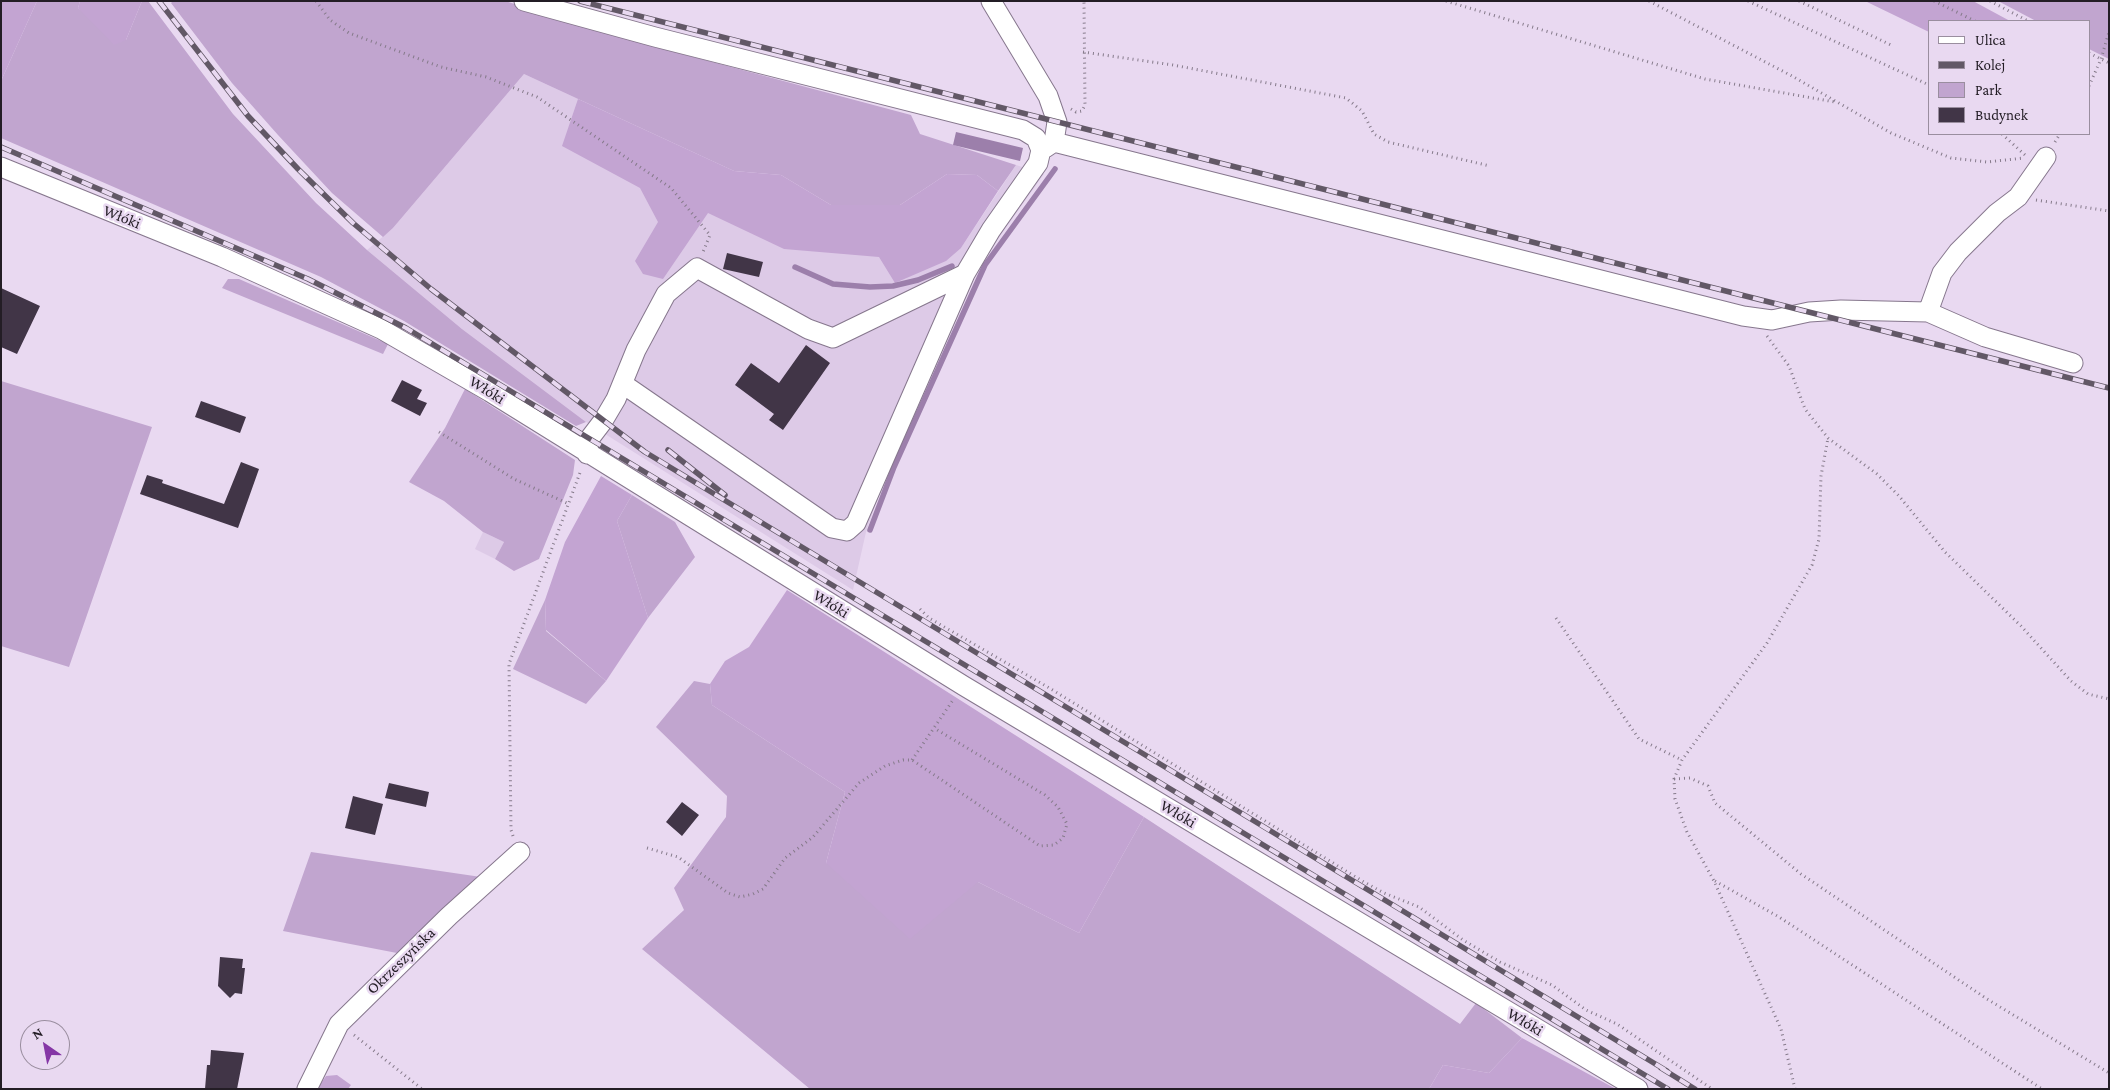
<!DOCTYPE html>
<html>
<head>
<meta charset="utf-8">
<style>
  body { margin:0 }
  #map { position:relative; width:2110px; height:1090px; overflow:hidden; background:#e9d9f1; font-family:"Crimson Pro",serif }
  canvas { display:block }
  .frame { position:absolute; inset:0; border:2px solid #231d25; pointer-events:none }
  .legend { position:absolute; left:1928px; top:20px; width:162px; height:115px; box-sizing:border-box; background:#e9d9f1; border:1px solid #9a8e9f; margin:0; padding:6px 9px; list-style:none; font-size:15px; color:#231d25 }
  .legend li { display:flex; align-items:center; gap:10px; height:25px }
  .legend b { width:25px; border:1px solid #9a8e9f }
  .north { position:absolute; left:20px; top:1020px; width:50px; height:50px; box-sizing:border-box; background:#e9d9f1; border:1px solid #9a8e9f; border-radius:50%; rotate:327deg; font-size:14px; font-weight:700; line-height:20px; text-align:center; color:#231d25 }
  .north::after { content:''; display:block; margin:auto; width:18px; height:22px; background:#8536a6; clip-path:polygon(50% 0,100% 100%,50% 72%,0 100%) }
</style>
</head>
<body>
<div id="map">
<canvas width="2110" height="1090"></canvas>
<div class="frame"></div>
<ul class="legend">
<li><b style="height:6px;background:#fff"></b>Ulica</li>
<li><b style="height:6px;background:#625866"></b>Kolej</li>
<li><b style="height:14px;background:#c1a5cf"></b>Park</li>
<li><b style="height:14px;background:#413547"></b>Budynek</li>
</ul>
<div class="north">N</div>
</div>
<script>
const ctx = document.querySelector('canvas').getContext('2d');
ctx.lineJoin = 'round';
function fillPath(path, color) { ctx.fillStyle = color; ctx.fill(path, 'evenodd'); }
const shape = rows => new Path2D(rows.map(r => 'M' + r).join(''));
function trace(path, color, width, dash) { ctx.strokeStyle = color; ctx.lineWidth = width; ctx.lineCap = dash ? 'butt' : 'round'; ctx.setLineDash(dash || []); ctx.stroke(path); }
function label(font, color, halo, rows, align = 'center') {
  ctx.font = font + ' "Crimson Pro",serif'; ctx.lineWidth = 5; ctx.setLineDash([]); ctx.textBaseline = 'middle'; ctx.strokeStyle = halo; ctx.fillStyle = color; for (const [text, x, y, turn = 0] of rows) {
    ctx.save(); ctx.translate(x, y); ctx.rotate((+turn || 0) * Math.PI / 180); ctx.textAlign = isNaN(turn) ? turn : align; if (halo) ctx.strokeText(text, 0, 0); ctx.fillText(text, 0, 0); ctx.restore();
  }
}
fillPath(shape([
  [524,74,808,205,900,205,961,248,1016,165,1044,174,981,263,962,300,878,497,866,532,853,590,586,422,462,329,367,250,393,228],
  [483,532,504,542,495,559,475,549]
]), '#ddcae7');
fillPath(shape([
  [37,1,80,1,78,8,126,40,142,1,148,1,233,114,316,203,367,250,462,329,586,422,576,426,404,321,321,277,1,138,1,81],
  [173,1,505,1,641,43,911,115,920,134,1016,165,998,191,977,175,947,174,900,205,831,205,781,175,734,171,524,74,393,228,383,237,332,193,278,135,232,83,171,3],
  [1998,1,2109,1,2109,59,2089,49,2089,21,2036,21],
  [228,279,239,279,388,344,383,354,222,288],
  [1,381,152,427,69,667,1,646],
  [465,389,575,460,573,475,539,559,514,571,495,559,504,542,483,532,444,501,409,482,445,428],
  [632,495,675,522,695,557,648,618,617,521],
  [545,600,546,631,606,681,586,704,513,669],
  [694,681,710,684,712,705,845,792,826,863,978,882,1079,933,1144,817,1460,1024,1476,1003,1522,1038,1489,1073,1443,1065,1429,1089,810,1089,642,949,684,910,674,888,726,817,727,796,656,727],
  [311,852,481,877,397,953,283,931]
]), '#c1a5cf');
fillPath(shape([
  [1,1,37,1,1,81],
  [80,1,142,1,126,40,114,45,78,8],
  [1865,1,1973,1,2010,21,1929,21,1929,32],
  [578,99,734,171,781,175,831,205,900,205,947,174,977,175,998,191,961,248,946,261,895,283,879,257,784,249,708,213,663,279,643,274,635,261,658,222,640,188,562,146],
  [601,476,632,495,617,521,648,618,606,681,546,630,545,600,565,542],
  [787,590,1144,817,1079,933,978,882,910,939,826,863,845,792,712,705,710,684,725,661,749,647],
  [1522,1038,1616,1089,1429,1089,1443,1065,1489,1073],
  [337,1075,351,1085,348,1089,317,1089,326,1076]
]), '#c3a4d2');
fillPath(shape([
  [956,132,1023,148,1020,161,953,145]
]), '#9c7fab');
trace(shape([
  [795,267,833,284,870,287,893,286,918,280,952,266],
  [870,530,894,467,985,265,1055,169]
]), '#9c7fab', 5.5);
fillPath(shape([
  [727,253,763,262,759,277,723,269],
  [1,288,40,306,17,354,1,347],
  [806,345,830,363,783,430,769,420,774,414,735,385,751,363,779,383],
  [402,380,422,390,417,399,427,403,420,416,391,401],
  [201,401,246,417,240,433,195,417],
  [241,462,259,469,238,528,140,494,147,475,163,480,162,483,224,504],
  [389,783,429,792,426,807,385,798],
  [353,796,383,804,375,835,345,828],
  [682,802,699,815,682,836,666,822],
  [220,957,243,959,242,968,245,968,242,994,235,993,230,998,218,986],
  [211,1050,244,1053,237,1089,205,1089,207,1065,210,1065]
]), '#413547');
const minor = shape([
  [524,1,655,37,1023,130,1036,138,1041,150,1038,163,991,230,965,274,856,523,847,531,832,528,623,384],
  [991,1,1048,96,1057,122,1054,142,1045,148],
  [1054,142,1743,316,1772,320,1809,312,1841,310,1928,312,1985,337,2073,363],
  [1,167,222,257,381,329,490,392,964,686,1638,1089],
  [1928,312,1942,273,1958,252,1997,213,2018,197,2046,157],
  [587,454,590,438,603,421,616,399,636,350,666,294,697,268,808,329,833,338,965,274],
  [307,1089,339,1024,449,916,520,852]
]);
trace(minor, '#86778d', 21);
trace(shape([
  [316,1,330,20,349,33,441,67,486,77,537,97,671,188,710,235,703,252],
  [1446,1,1705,79,1835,102],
  [1649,1,1792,76,1891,133,1951,158,1987,162,2024,158],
  [1748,1,1929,85],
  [1799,1,1891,45],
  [1934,1,1975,21],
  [1990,1,2028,21],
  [1083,52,1173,65,1346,98,1362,111,1374,134,1388,142,1490,166],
  [2089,53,2109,63],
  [2089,86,2101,59,2109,32],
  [1071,109,1076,112,1082,111,1085,105,1084,1],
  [2002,134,2025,155],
  [2055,142,2060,134],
  [2036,200,2109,211],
  [1767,336,1789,366,1805,409,1828,438,1877,474,1899,496,1945,552,2021,626,2071,681,2088,694,2109,699],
  [439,432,514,479,569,504],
  [920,609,929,618,1051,689,1364,882,1384,893,1419,907,1463,940,1500,962,1552,985,1586,1010,1617,1024,1712,1089],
  [1556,618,1639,739,1682,760],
  [912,760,953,700],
  [1674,779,1690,778,1708,786,1715,803,1801,874,1987,999,2109,1073],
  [513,836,511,830,509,664,581,470],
  [647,848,678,857,728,893,740,897,753,894,763,889,785,858,813,837,859,783,885,766,903,760,912,760,1040,846,1054,845,1063,838,1067,824,1058,807,1045,795,934,728],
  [1715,881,1779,917,2042,1089],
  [354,1035,422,1089],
  [1795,1089,1781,1029,1714,881,1687,832,1675,799,1674,779,1682,760,1767,643,1812,565,1819,539,1821,476,1828,438]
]), '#857a8a', 3, [1, 4]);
trace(minor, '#fff', 19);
const rail = shape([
  [159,1,248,116,298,169,353,223,431,289,645,452,1667,1071],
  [580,1,2109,388],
  [1,147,308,279,406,328,1668,1089],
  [668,450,725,495],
  [1661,1068,1695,1089]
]);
trace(rail, '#625866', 5.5);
trace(rail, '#e9d9f1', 4, [11]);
label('16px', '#231d25', '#e9d9f1', [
  ["Włóki",122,217,22],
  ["Włóki",487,390,32],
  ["Włóki",831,604,32],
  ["Włóki",1178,814,31],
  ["Okrzeszyńska",401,961,-44],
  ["Włóki",1525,1022,31]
]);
</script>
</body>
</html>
